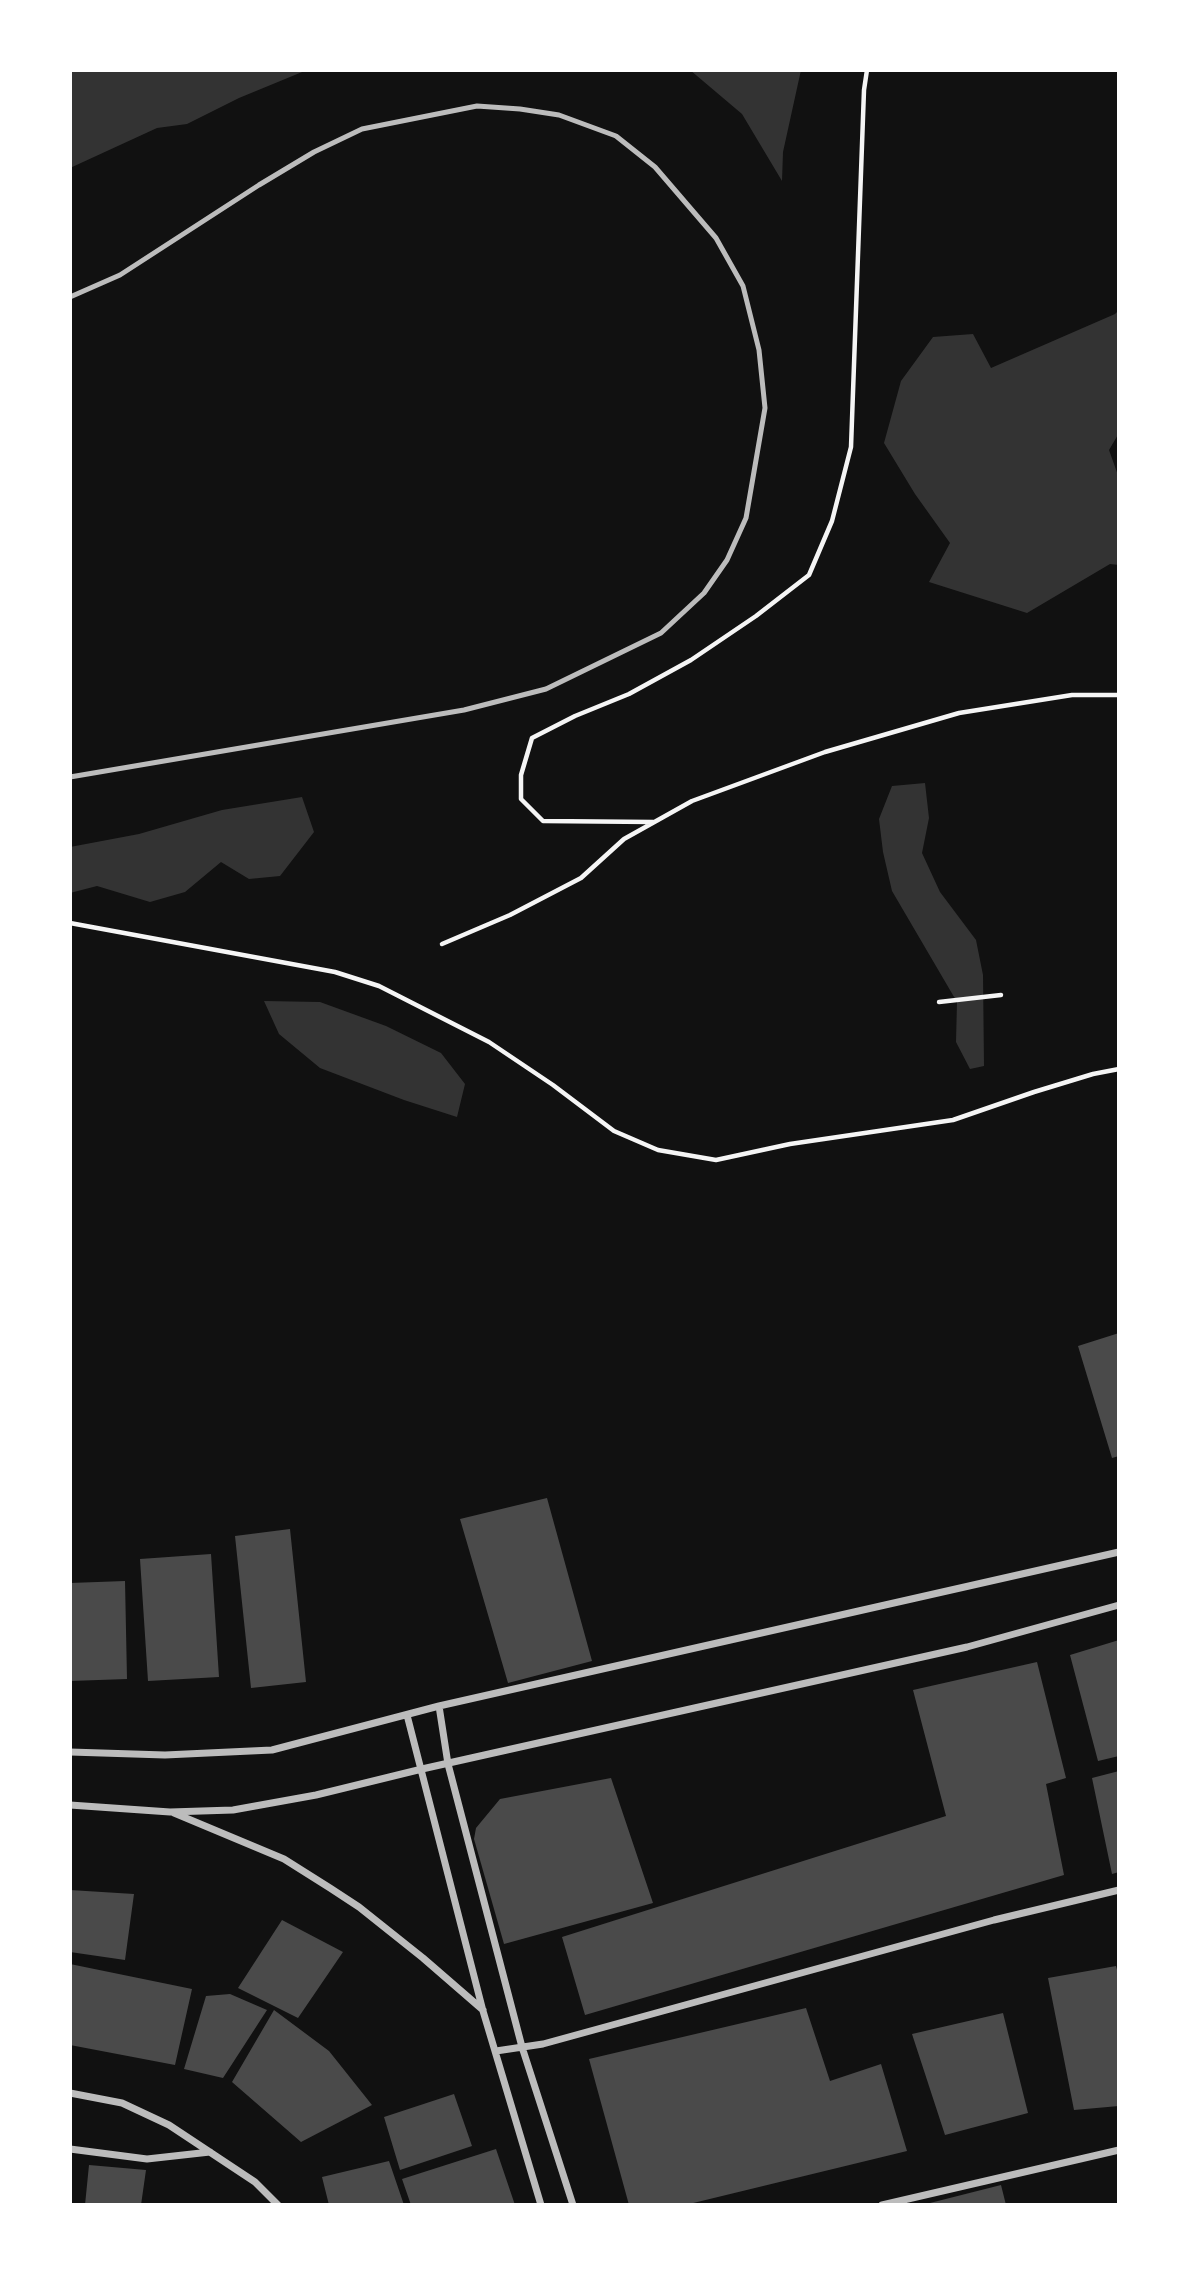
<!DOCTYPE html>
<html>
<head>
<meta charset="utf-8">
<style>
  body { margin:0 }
  #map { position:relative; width:1189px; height:2275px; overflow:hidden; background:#111; font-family:Figtree,sans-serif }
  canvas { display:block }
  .frame { position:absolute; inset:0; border:72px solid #fff; pointer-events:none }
</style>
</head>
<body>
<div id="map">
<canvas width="1189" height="2275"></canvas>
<div class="frame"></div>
</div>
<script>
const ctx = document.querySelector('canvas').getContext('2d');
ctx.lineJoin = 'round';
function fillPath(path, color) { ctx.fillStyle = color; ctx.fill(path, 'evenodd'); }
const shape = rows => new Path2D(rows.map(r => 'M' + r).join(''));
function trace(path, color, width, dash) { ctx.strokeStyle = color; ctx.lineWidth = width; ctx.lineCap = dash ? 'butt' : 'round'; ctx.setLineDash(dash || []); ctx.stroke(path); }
fillPath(shape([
  [70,70,307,70,239,98,187,124,157,128,70,168],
  [690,70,801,70,783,152,782,181,742,114],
  [1119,310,1119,433,1109,450,1119,478,1119,565,1110,564,1027,613,929,582,950,543,915,494,884,443,901,381,933,337,973,334,991,368,1115,314],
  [925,783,929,818,922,853,940,892,976,940,983,975,984,1066,970,1069,956,1042,957,1002,892,891,883,852,879,819,892,786],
  [302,797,314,832,280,876,249,879,221,862,185,892,150,902,97,886,70,893,70,847,139,834,222,810],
  [264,1001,320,1002,386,1026,441,1053,465,1084,457,1117,404,1100,320,1068,279,1034]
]), '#333');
fillPath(shape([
  [1119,1333,1119,1456,1112,1458,1078,1346],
  [547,1498,592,1661,508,1683,460,1519],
  [290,1529,306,1682,251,1688,235,1536],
  [211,1554,219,1677,148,1681,140,1559],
  [125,1581,127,1679,70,1681,70,1583],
  [1119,1640,1119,1756,1098,1761,1070,1655],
  [1037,1662,1066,1778,1046,1784,1064,1875,585,2015,562,1937,946,1816,913,1690],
  [1119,1771,1119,1872,1112,1874,1092,1778],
  [611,1778,653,1903,504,1944,474,1839,476,1828,500,1799],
  [70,1890,134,1894,125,1960,70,1952],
  [282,1920,343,1952,298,2018,238,1988],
  [70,1964,192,1989,175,2065,70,2045],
  [1116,1966,1119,1977,1119,2106,1074,2110,1048,1978],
  [230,1994,267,2010,223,2078,184,2069,206,1996],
  [806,2008,830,2081,881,2064,907,2151,685,2205,629,2205,589,2059],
  [274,2010,329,2051,372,2105,301,2142,232,2082],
  [1003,2013,1028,2113,945,2135,912,2034],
  [454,2094,472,2146,400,2170,384,2117],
  [496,2149,515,2205,411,2205,402,2179],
  [389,2161,404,2205,329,2205,322,2177],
  [89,2165,146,2170,141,2205,85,2205],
  [1001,2185,1006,2205,926,2205,926,2204]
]), '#4a4a4a');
trace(shape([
  [653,822,543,821,521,799,521,775,532,738,575,716,629,694,691,660,756,616,809,575,832,521,851,447,864,90,867,70],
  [70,923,335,972,379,986,489,1042,553,1085,614,1131,658,1150,716,1160,790,1144,953,1120,1034,1092,1093,1074,1119,1069],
  [442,944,510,915,581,878,624,839,692,801,825,752,959,713,1072,695,1119,695],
  [939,1002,1001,995]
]), '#f5f5f5', 4.5);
trace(shape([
  [70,297,120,275,259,185,314,152,362,129,477,106,520,109,559,115,616,136,655,167,716,238,743,286,759,350,765,408,746,518,727,560,704,593,661,633,546,689,464,710,70,777]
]), '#bcbcbc', 5);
trace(shape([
  [439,1706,448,1764,522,2047,573,2205],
  [407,1715,483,2011,541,2205],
  [70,1752,165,1755,272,1750,439,1706,1119,1552],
  [70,1805,170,1812,233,1810,316,1795,422,1769,967,1647,1119,1605],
  [174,1813,284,1859,330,1888,359,1907,423,1958,483,2010],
  [496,2051,543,2044,994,1920,1119,1890],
  [70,2093,122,2103,169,2125,255,2182,278,2205],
  [70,2149,147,2159,210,2152],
  [882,2205,1119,2150]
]), '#bcbcbc', 7);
</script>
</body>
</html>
